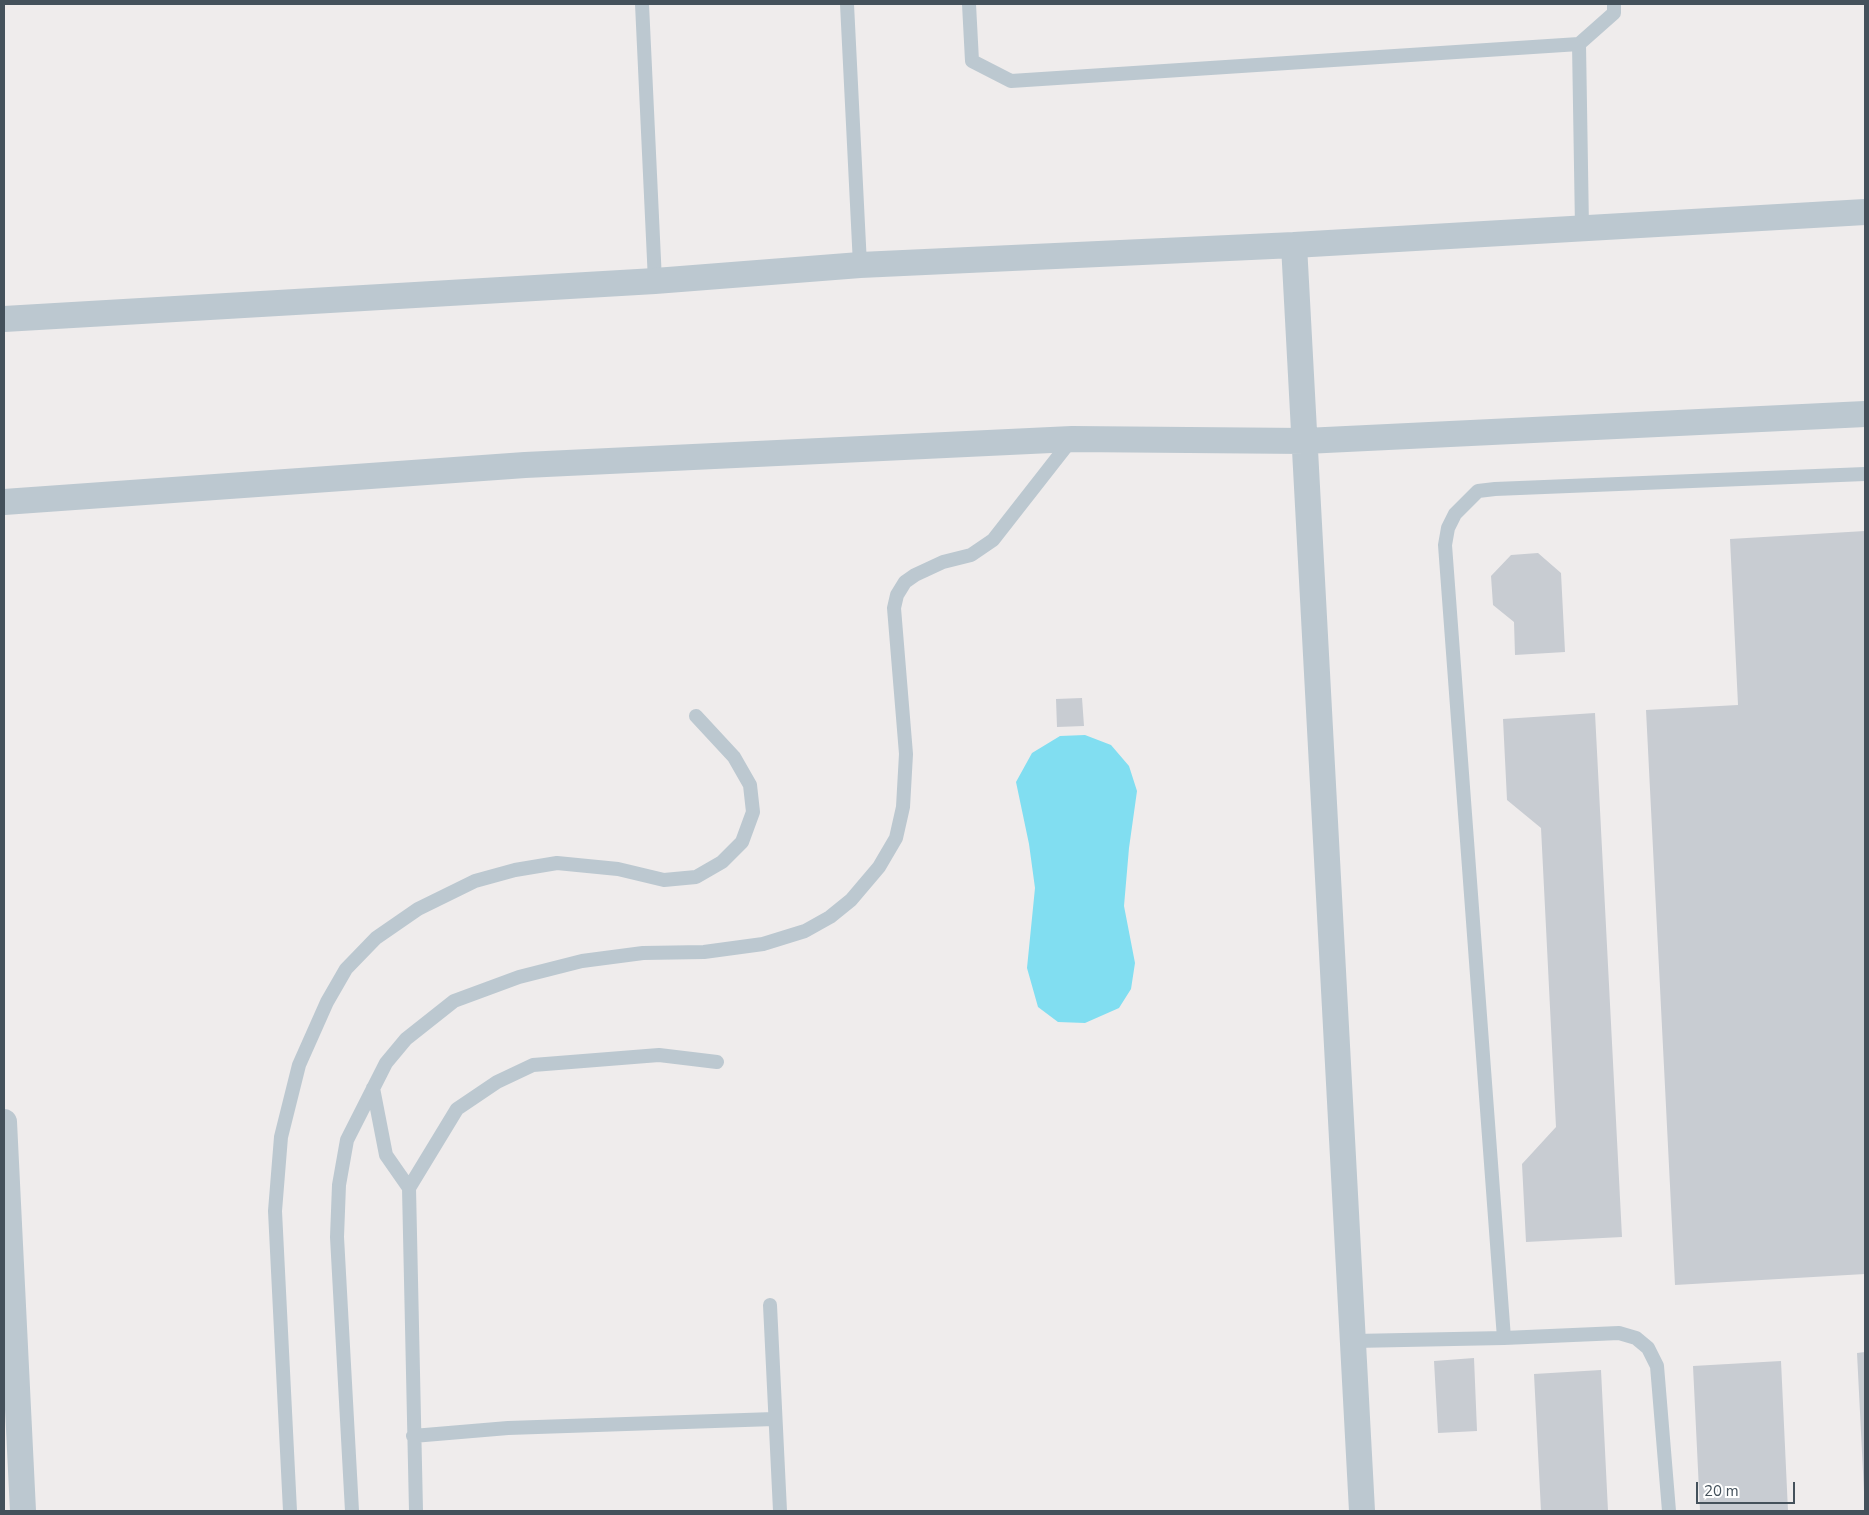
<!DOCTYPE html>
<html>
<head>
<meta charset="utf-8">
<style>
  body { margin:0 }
  #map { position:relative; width:1869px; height:1515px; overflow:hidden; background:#efecec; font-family:"Nunito Sans",sans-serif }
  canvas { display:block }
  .frame { position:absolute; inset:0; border:5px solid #44515b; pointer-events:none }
  .scale { position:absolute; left:1696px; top:1482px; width:99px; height:22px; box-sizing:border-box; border:2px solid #44515b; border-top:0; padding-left:6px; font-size:15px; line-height:18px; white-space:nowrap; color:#44515b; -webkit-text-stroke:4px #fff; paint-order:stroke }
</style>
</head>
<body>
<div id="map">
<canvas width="1869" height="1515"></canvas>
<div class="frame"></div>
<div class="scale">20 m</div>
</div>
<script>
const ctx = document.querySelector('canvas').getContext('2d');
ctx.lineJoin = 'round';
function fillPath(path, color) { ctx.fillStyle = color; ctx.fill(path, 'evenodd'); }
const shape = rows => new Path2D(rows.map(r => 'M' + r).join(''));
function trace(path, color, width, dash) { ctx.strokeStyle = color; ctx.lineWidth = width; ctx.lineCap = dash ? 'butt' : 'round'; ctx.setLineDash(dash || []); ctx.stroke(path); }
fillPath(shape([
  [1085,735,1111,745,1129,766,1137,791,1129,848,1124,906,1135,963,1131,989,1119,1008,1085,1023,1058,1022,1038,1007,1027,968,1035,888,1029,844,1016,782,1032,753,1060,736]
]), '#81def1');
fillPath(shape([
  [1865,531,1865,1274,1675,1285,1646,710,1738,705,1730,539],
  [1538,553,1561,573,1565,652,1515,655,1514,622,1493,605,1491,576,1511,555],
  [1082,698,1084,726,1057,727,1056,699],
  [1595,713,1622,1237,1526,1242,1522,1164,1556,1127,1541,828,1507,800,1503,719],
  [1865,1352,1865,1492,1864,1492,1857,1353],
  [1474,1358,1477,1431,1438,1433,1434,1361],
  [1781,1361,1788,1511,1700,1511,1693,1366],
  [1601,1370,1608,1511,1541,1511,1534,1374]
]), '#c8ccd2');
trace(shape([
  [642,4,655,281],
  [847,4,860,265],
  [969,4,972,61,1011,81,1579,44,1614,13,1614,4],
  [1579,44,1582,228],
  [373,1088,386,1155,409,1188,416,1511],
  [409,1188,457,1109,497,1082,533,1065,659,1055,717,1062],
  [770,1305,780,1511],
  [1504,1338,1619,1333,1636,1338,1648,1348,1657,1366,1669,1511],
  [1354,1341,1504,1338,1445,545,1448,528,1455,514,1478,491,1495,489,1865,474],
  [413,1436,508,1428,774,1419],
  [290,1511,275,1211,281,1137,299,1065,327,1002,346,969,376,938,418,909,475,881,515,870,557,863,618,869,664,880,696,877,722,862,742,842,753,812,750,785,734,757,696,716],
  [352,1511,337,1237,339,1185,347,1140,386,1063,406,1039,454,1001,519,977,582,961,643,953,704,952,763,944,805,931,830,917,851,900,879,867,896,838,903,807,906,754,894,608,897,595,905,582,915,575,943,562,971,555,993,540,1072,439]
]), '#bcc8d0', 14);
trace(shape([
  [1294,245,1362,1511],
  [4,319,655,281,860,265,1294,245,1865,212],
  [4,502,525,465,1072,439,1305,441,1865,414],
  [4,1122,23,1511]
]), '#bcc8d0', 26);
</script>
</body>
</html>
